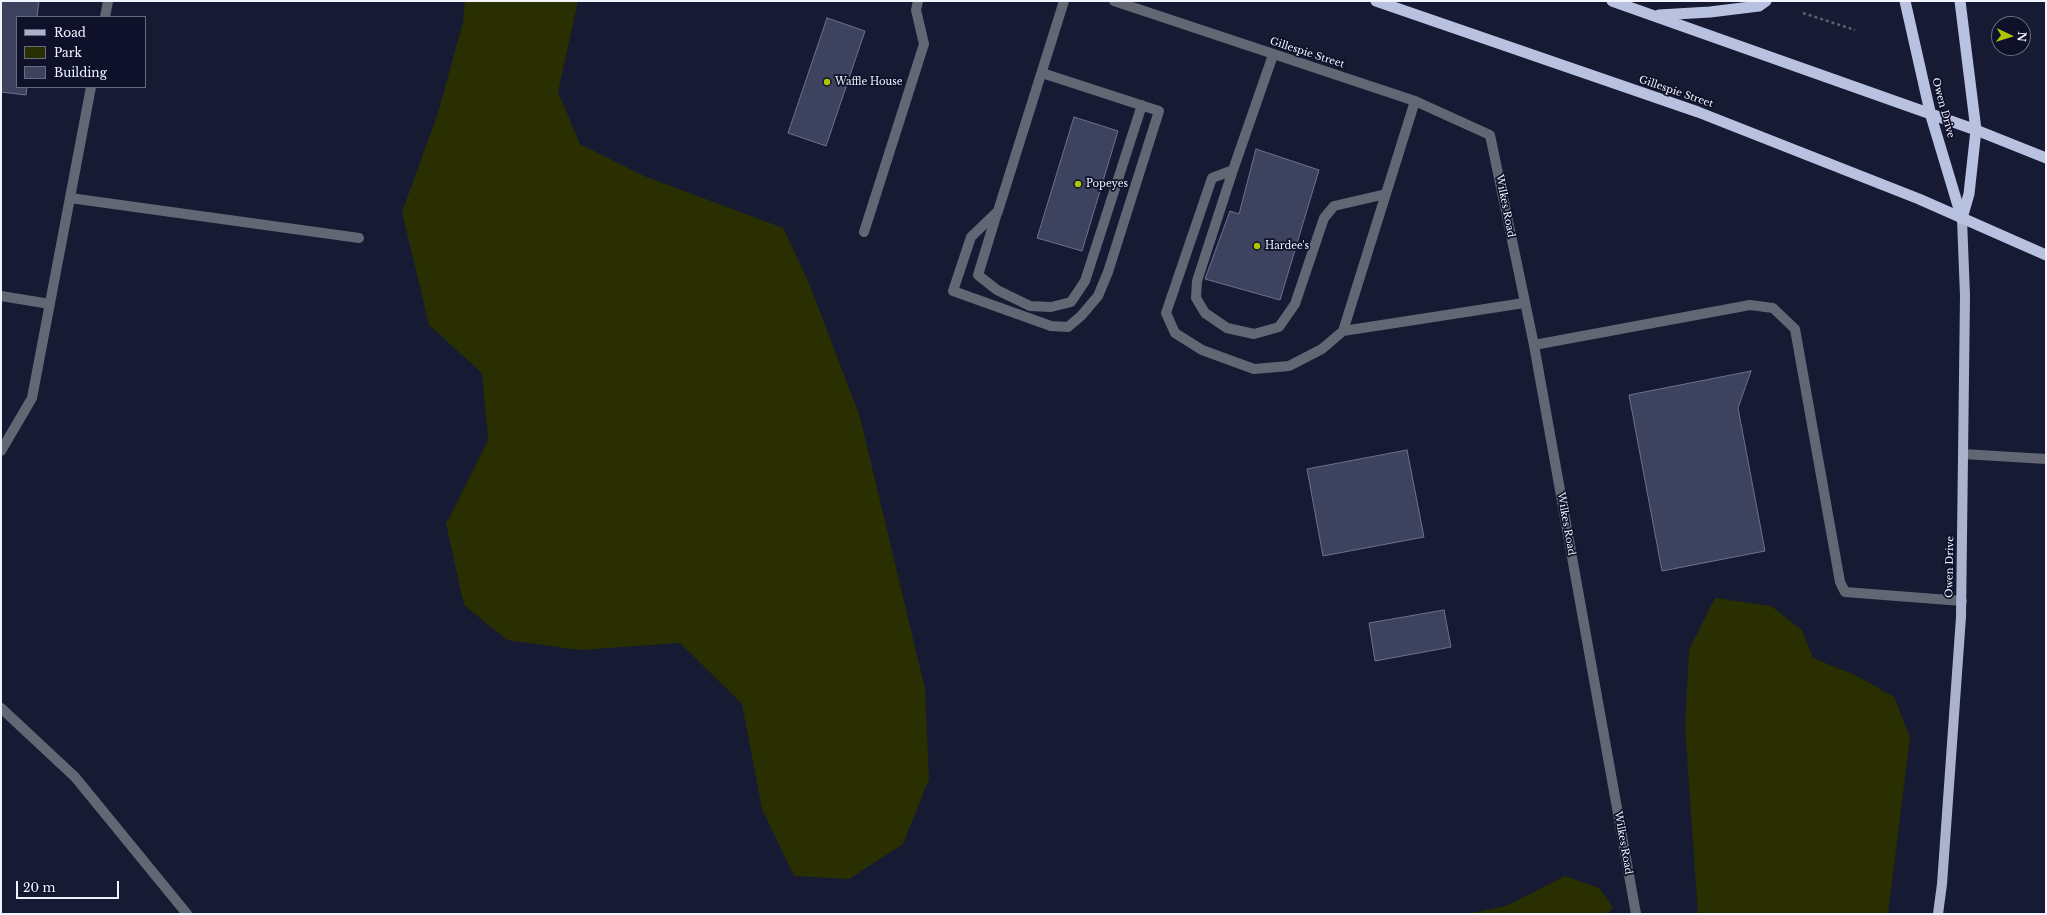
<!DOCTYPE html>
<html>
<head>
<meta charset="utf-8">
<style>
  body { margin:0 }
  #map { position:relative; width:2047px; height:915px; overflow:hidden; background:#161b33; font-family:"Libre Baskerville",serif }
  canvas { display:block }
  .frame { position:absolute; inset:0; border:2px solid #f1f4fe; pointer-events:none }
  .legend { position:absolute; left:16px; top:16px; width:130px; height:72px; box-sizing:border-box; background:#0e1129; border:1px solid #696c7e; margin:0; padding:5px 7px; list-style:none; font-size:12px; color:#f1f4fe }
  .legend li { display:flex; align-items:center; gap:8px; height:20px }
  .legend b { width:20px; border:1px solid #696c7e }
  .north { position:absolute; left:1991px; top:16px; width:40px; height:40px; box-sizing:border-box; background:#0e1129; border:1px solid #696c7e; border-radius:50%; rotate:94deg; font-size:11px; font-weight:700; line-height:16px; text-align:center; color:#f1f4fe }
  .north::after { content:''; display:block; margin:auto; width:14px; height:18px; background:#b0c501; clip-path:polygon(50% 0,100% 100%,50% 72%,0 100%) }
  .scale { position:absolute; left:16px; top:881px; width:103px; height:18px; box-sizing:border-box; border:2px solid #f1f4fe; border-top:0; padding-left:5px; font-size:12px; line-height:14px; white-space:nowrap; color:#f1f4fe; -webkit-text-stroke:3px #0e1129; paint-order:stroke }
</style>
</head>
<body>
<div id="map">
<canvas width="2047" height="915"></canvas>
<div class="frame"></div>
<ul class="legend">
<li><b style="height:5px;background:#abb2ce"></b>Road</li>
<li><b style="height:11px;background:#292f00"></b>Park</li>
<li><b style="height:11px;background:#3d435e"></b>Building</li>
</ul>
<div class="north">N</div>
<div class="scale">20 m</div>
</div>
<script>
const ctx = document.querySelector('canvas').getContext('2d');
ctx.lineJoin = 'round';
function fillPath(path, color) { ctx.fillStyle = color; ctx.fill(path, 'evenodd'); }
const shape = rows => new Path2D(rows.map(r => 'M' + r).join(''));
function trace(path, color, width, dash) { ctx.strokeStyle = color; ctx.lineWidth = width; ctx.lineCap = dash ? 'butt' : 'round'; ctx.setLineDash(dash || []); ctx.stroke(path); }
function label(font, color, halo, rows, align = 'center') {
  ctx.font = font + ' "Libre Baskerville",serif'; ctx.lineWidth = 3.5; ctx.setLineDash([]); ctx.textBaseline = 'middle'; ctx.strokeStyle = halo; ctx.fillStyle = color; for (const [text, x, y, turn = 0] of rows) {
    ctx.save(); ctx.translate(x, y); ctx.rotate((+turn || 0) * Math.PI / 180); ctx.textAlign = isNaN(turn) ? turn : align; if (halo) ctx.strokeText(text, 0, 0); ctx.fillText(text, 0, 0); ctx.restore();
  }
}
fillPath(shape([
  [465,1,578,1,558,92,580,144,644,176,783,228,809,283,860,417,925,689,929,779,903,844,849,879,794,876,762,809,742,704,680,643,579,650,507,640,464,605,446,524,488,440,482,373,429,325,402,212,438,113,463,22],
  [1715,598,1771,606,1802,630,1813,658,1857,676,1894,697,1910,737,1888,914,1698,914,1685,727,1689,650],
  [1565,876,1599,888,1613,907,1608,914,1466,914,1506,906]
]), '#292f00');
const building = shape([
  [1,1,39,1,37,17,17,17,17,87,27,87,26,95,1,92,1,1],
  [827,18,865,31,826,146,788,133,827,18],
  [1074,117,1118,131,1082,251,1037,238,1074,117],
  [1256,149,1319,170,1280,300,1205,279,1230,211,1239,214,1256,149],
  [1751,371,1738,408,1765,551,1662,571,1629,395,1751,371],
  [1407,450,1424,537,1323,556,1307,469,1407,450],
  [1444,610,1451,647,1375,661,1369,623,1444,610]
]);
fillPath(building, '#3d435e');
trace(building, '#6b7291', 1);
trace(shape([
  [1803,13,1855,30]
]), '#5b5f73', 2.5, [3, 3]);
trace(shape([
  [105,17,108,1],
  [1273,55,1233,170,1212,178,1166,313,1175,333,1202,350,1254,369,1289,366,1322,349,1343,331,1415,101],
  [1042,73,1159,111,1108,272,1098,296,1081,316,1068,327,1051,326,953,291,971,237,998,211,1064,1],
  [1233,170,1197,281,1196,298,1205,313,1227,328,1254,334,1279,327,1295,304,1324,218,1334,206,1386,194],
  [70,198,359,238],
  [997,213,978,275,997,290,1030,306,1051,307,1071,302,1085,281,1142,105],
  [864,232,924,44,916,10,918,1],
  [1,296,50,304],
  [1343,331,1524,303],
  [1534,345,1750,305,1773,308,1795,329,1840,582,1845,592,1962,601],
  [1,451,32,398,91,87],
  [1963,454,2046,459],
  [1,708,75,777,187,914]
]), '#636774', 10);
trace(shape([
  [1114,1,1415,101,1490,135,1534,345,1636,914]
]), '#636774', 10);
trace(shape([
  [1938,914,1942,884,1961,617,1965,296,1962,219]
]), '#abb2ce', 10);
trace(shape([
  [1376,1,1698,112,1919,199,2046,255],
  [1612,1,1976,130,2046,158],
  [1905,1,1931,116,1962,219],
  [1960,1,1976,130,1969,194,1962,218],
  [1659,15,1710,12,1759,6,1766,1]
]), '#b9c1e0', 11);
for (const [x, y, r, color] of [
  [827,82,4,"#b0c501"],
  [1078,184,4,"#b0c501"],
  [1257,246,4,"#b0c501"]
]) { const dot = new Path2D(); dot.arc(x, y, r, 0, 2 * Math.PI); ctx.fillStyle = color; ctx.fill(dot); trace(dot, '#0e1129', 1.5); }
label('10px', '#f1f4fe', '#0e1129', [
  ["Gillespie Street",1307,53,18],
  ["Gillespie Street",1676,92,19],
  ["Owen Drive",1943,108,75],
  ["Wilkes Road",1505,206,79],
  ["Wilkes Road",1566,524,80],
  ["Owen Drive",1950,567,-89],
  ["Wilkes Road",1623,843,80]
]);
label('10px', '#f1f4fe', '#0e1129', [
  ["Waffle House",835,82],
  ["Popeyes",1086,184],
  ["Hardee's",1265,246]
], 'left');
</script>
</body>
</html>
